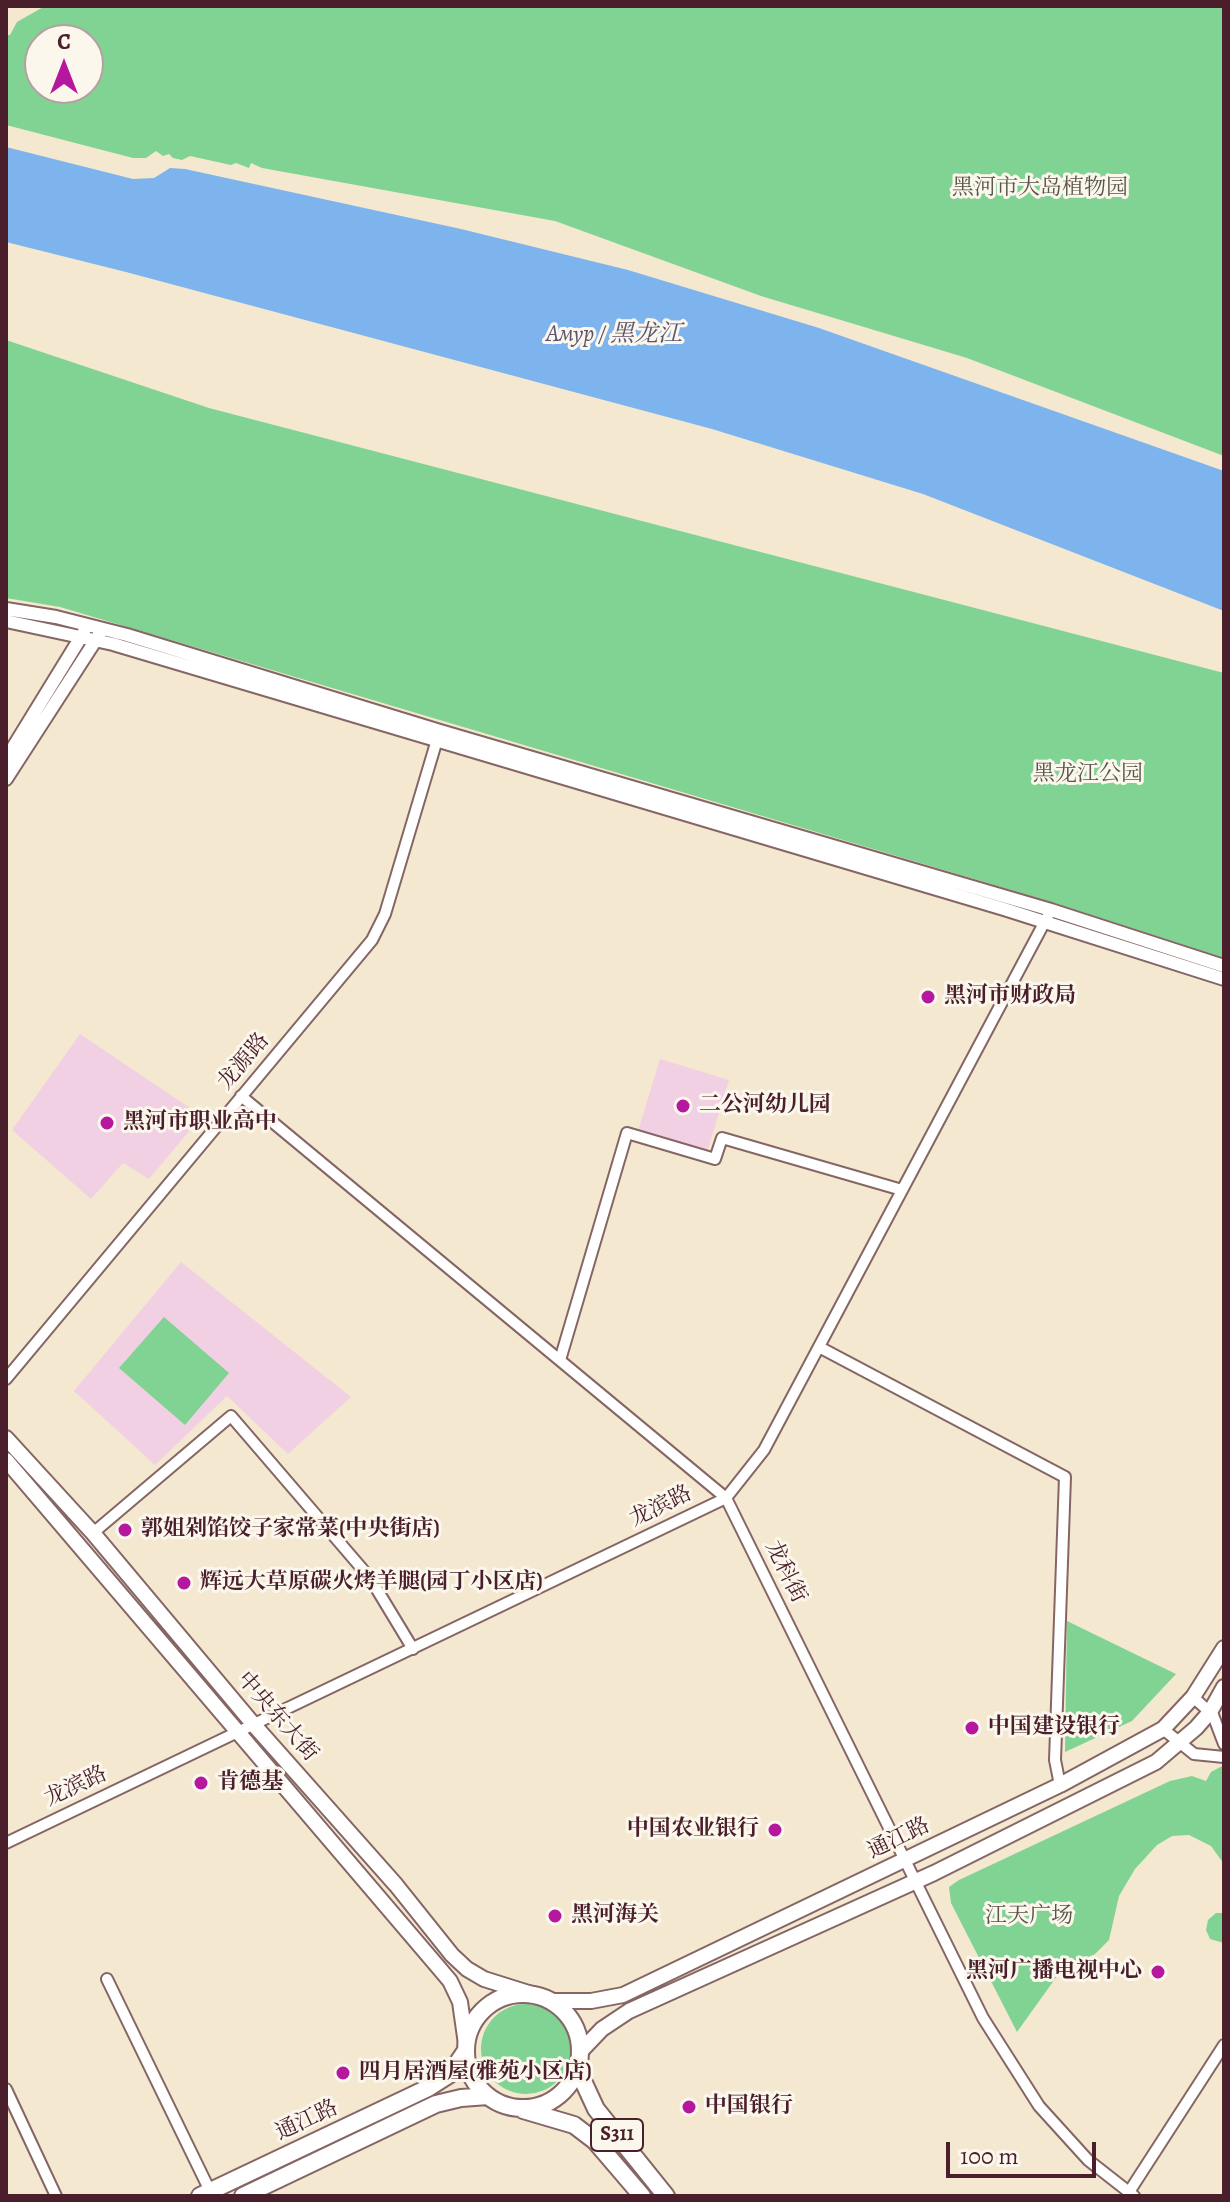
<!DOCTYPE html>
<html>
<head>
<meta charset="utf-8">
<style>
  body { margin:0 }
  #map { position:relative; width:1230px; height:2202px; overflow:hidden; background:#f4e8d0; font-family:Alegreya,serif }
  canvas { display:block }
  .frame { position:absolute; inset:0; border:8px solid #4a1f2b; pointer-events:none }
  .north { position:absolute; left:24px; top:24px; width:80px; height:80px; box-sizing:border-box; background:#fbf7ec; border:2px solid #b4a19f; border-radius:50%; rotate:0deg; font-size:22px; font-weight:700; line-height:32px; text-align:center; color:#4a1f2b }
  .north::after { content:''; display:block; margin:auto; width:28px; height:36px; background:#b5179e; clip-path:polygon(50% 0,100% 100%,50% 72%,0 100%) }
  .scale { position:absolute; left:946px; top:2142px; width:150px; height:36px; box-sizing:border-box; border:4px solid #4a1f2b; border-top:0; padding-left:10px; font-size:24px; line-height:28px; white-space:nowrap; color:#4a1f2b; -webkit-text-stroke:6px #fbf7ec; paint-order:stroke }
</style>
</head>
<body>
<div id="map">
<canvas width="1230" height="2202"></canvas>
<div class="frame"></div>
<div class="north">С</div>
<div class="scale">100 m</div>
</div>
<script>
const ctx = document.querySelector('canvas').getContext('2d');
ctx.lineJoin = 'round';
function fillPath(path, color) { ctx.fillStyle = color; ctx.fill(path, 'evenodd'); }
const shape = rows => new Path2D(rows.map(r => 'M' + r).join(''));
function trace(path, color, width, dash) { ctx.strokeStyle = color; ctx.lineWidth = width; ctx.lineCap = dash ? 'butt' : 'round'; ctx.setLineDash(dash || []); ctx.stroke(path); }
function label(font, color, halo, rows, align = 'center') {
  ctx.font = font + ' Alegreya,"Noto Serif SC",serif'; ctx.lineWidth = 6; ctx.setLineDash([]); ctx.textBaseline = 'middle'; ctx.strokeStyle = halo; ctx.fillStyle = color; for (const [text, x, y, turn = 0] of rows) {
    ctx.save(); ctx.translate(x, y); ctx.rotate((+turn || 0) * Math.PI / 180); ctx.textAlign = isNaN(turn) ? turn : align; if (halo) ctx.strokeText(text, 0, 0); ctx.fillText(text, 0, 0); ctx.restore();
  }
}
fillPath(shape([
  [80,1034,202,1116,149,1179,123,1163,91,1199,12,1130],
  [660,1059,729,1080,707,1152,638,1131],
  [181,1262,351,1397,288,1454,227,1396,155,1465,74,1391]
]), '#f1d0e3');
fillPath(shape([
  [45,6,1224,6,1224,456,967,358,761,296,555,221,262,168,251,163,249,168,236,163,231,165,190,156,182,160,173,158,169,154,163,156,156,151,146,158,133,158,6,125,6,35,10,35,17,22],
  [40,40,88,40,88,88,40,88],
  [6,340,209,408,1224,673,1224,958,1048,901,60,607,6,598],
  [164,1317,229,1373,185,1425,119,1368],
  [1067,1621,1176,1674,1132,1721,1065,1752],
  [1224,1765,1224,1864,1211,1846,1189,1835,1172,1836,1157,1845,1135,1869,1119,1896,1109,1940,1095,1954,1067,1966,1060,1972,1017,2032,951,1903,949,1887,959,1880,1170,1781,1192,1776,1206,1781,1211,1772],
  [1216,1913,1224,1913,1224,1943,1210,1939,1206,1930,1208,1920],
  '481 2049a45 45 0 1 1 90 0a45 45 0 1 1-90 0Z'
]), '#81d394');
fillPath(shape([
  [6,147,133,179,154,178,170,168,185,169,461,229,628,270,819,328,1224,471,1224,611,923,494,712,429,126,272,6,242]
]), '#7db4ed');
const minor = shape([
  [241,1096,726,1498,983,2018,1039,2106,1088,2160,1134,2196],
  [819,1347,1065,1477,1055,1760,1060,1785],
  [560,1360,627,1133,715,1159,722,1138,902,1190],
  [6,1379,372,940,385,914,439,733],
  [93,1533,231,1416,370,1578,413,1649],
  [1193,1697,1213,1715,1224,1744],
  [1163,1729,1194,1754,1224,1757],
  [6,1843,726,1498,764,1450,1051,910],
  [107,1979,210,2191],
  [6,2089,56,2196],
  [1129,2192,1224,2045]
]);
const tertiary = shape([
  [6,609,56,617,127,635,440,731,1051,910,1224,966],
  [6,621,113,644,1004,909,1224,979],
  [6,759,84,632],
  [6,779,99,635]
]);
const secondary = shape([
  [6,1438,93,1533,254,1725,396,1885,452,1955,467,1969,484,1979,535,1995],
  [6,1460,439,1968,450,1981,460,2002,466,2044],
  [551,2001,591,2001,623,1995,1060,1785,1163,1729,1193,1697,1224,1648],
  [580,2052,602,2029,629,2011,934,1873,1156,1762,1196,1728,1210,1712,1224,1687]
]);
const primary = shape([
  '466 2051a57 57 0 1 1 114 0a57 57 0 1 1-114 0Z',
  [577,2068,596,2109,666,2196],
  [523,2110,574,2125,595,2141,642,2196],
  [200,2196,428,2088,450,2074,465,2052],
  [243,2196,436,2104,461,2098,488,2096]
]);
trace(minor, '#866565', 14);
trace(tertiary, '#866565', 16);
trace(secondary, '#866565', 18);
trace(primary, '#866565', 20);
trace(minor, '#fff', 10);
trace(tertiary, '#fff', 12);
trace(secondary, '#fff', 14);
trace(primary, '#fff', 16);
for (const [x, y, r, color] of [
  [928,997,8,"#b5179e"],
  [683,1106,8,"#b5179e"],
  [107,1123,8,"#b5179e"],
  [125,1530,8,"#b5179e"],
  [184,1583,8,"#b5179e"],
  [972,1728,8,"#b5179e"],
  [201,1783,8,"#b5179e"],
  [775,1830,8,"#b5179e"],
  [555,1916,8,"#b5179e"],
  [1158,1972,8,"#b5179e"],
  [343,2073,8,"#b5179e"],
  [689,2107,8,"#b5179e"]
]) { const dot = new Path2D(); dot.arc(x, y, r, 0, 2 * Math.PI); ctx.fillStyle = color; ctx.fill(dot); trace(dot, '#fbf7ec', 3); }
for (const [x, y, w] of [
  [617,2135,52]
]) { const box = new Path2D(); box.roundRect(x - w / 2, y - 16, w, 32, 6); ctx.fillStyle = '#fbf7ec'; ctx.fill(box); trace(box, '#4a1f2b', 2); }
label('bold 20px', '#4a1f2b', null, [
  ["S311",617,2135]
]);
label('22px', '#5a554a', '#fbf7ec', [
  ["黑河市大岛植物园",1040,189],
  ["黑龙江公园",1088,775],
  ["江天广场",1029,1917]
]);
label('bold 22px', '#4a1f2b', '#fbf7ec', [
  ["黑河市财政局",944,997],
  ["二公河幼儿园",699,1106],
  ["黑河市职业高中",123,1123],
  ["郭姐剁馅饺子家常菜(中央街店)",141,1530],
  ["辉远大草原碳火烤羊腿(园丁小区店)",200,1583],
  ["中国建设银行",988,1728],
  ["肯德基",217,1783],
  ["中国农业银行",759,1830,"right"],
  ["黑河海关",571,1916],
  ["黑河广播电视中心",1142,1972,"right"],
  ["四月居酒屋(雅苑小区店)",359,2073],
  ["中国银行",705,2107]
], 'left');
label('22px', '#4a1f2b', '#fbf7ec', [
  ["龙源路",244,1062,-50],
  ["龙滨路",661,1507,-26],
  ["龙科街",785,1572,64],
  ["中央东大街",277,1717,49],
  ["龙滨路",76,1787,-25],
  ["通江路",899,1839,-26],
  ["通江路",307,2121,-25]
]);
label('italic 24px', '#5c536f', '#fbf7ec', [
  ["Амур / 黑龙江",614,335]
]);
</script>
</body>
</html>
